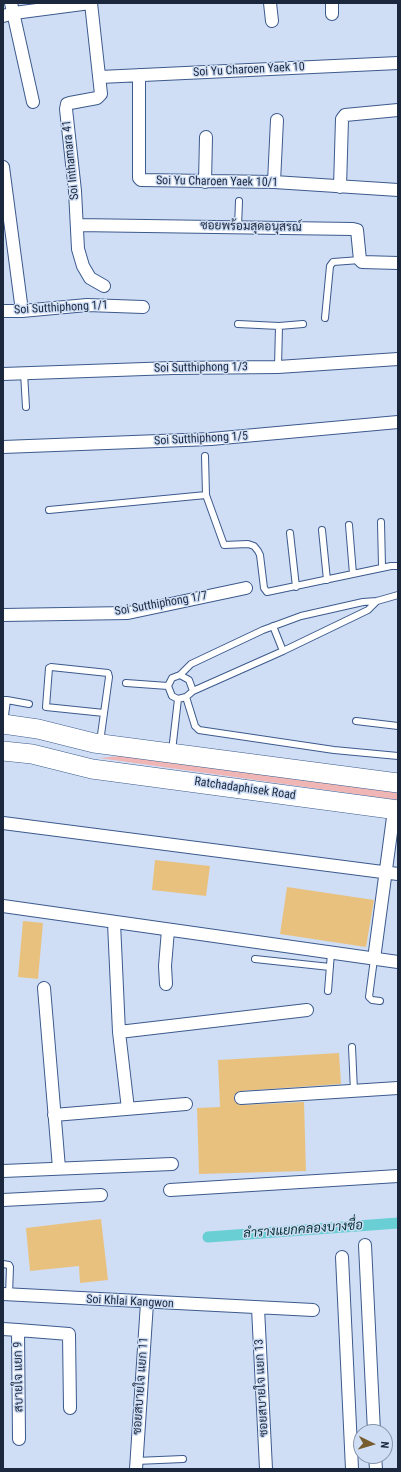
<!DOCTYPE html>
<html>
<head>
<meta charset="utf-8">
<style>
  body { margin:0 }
  #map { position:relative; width:401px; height:1472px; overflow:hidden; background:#cfdef5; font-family:"Roboto Condensed",sans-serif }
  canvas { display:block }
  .frame { position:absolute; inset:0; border:4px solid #1a273d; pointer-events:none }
  .north { position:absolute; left:353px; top:1424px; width:40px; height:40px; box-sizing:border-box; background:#cfdef5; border:1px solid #8795ab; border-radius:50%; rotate:95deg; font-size:11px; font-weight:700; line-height:16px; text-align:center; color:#1a273d }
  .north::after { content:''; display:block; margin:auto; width:14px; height:18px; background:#775c2e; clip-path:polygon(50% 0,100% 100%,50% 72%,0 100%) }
</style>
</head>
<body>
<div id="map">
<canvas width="401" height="1472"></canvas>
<div class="frame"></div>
<div class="north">N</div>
</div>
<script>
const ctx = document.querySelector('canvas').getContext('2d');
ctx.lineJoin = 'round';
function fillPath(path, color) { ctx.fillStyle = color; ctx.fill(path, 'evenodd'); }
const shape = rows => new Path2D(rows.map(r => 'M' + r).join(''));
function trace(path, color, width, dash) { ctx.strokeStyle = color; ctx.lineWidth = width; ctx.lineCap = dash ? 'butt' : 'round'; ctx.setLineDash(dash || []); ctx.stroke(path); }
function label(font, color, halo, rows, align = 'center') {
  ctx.font = font + ' "Roboto Condensed",Sarabun,sans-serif'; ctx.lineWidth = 3; ctx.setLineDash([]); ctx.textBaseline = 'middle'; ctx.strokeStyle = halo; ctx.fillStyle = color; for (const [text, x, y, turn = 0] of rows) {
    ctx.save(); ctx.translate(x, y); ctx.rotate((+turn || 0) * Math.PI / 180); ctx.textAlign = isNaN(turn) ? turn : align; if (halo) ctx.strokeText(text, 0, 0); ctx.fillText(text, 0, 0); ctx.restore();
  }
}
fillPath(shape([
  [141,754,398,791,398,800,99,758]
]), '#f0b6b5');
trace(shape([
  [208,1237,398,1223]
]), '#69cfd5', 11);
fillPath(shape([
  [155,860,210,866,206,896,152,890],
  [287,887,374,900,366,947,280,934],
  [23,921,43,923,38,979,18,977],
  [339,1053,341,1084,241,1091,234,1095,235,1102,241,1105,304,1102,306,1171,199,1174,197,1108,220,1107,218,1060],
  [101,1219,108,1280,80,1283,79,1266,30,1271,26,1228]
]), '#e9c17f');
const service = shape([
  [238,227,239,201],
  [325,318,330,266,333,262,360,260],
  [238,324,279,326,303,324],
  [278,367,279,326],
  [24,373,26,407],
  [206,495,224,545,248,544,254,546,258,551,260,555,264,588,267,592,391,566,398,566],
  [49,510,206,495,205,456],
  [381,522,382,567],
  [349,525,353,574],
  [322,530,327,580],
  [290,533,296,587],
  [283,651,368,610,377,601],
  [180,675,191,664,263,630,301,616,363,602,377,601,398,595],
  [180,675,189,680,193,691,186,697,178,699,172,696,168,686,172,678,180,675],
  [126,683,168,686],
  [193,691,283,651,273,626],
  [186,697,195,726,199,730,334,750,398,756],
  [3,700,7,700,4,723],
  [7,700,29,704],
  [356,721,398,726],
  [100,742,109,677,108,673,51,667,49,668,46,707,104,713],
  [172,751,178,699],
  [255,959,330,967],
  [374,959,369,997,372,1000,380,1001],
  [328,991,331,953],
  [352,1047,354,1091],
  [3,1264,9,1265,10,1267,9,1295],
  [136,1461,183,1459]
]);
const minor = shape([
  [11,3,33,102],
  [91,3,101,94,97,98,70,103,67,104,66,109,75,191,78,249,83,266,90,278,104,286],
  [270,3,272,21],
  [332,3,332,14],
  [3,16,14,13,90,3],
  [139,75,139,178,141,180,274,182,398,190],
  [100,77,398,63],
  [3,167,22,311],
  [205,182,206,137],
  [274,182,277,120],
  [340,187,342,119,345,115,398,110],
  [77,225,353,229,357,230,360,260,362,262,398,263],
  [3,311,22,311,87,305,143,307],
  [3,374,173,368,278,367,398,359],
  [3,447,211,439,398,422],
  [3,615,128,613,246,588],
  [3,823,398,874],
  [3,906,398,962],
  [114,923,119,1032,128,1109],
  [374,959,394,810],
  [166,984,165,966,168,930],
  [44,988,59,1168],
  [119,1032,307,1010],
  [241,1098,398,1088],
  [54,1115,186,1104],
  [3,1171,172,1164],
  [170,1190,398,1176],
  [3,1200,101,1195],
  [365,1245,374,1432],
  [342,1257,352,1469],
  [3,1294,313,1310],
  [258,1308,266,1469],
  [3,1329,18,1330,19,1439],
  [18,1330,69,1334,70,1408],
  [375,1456,376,1469],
  [136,1469,147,1303]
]);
const primary = shape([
  [3,724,38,729,94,743,398,783],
  [3,751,32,754,92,769,398,810]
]);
trace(service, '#3c5a8c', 8);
trace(minor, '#3c5a8c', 14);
trace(primary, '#3c5a8c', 20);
trace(service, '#fff', 6);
trace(minor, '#fff', 12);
trace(primary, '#fff', 19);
label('12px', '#1a273d', '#cfdef5', [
  ["Soi Yu Charoen Yaek 10",249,70,-3],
  ["Soi Inthamara 41",71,160,-96],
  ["Soi Yu Charoen Yaek 10/1",217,182,1],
  ["ซอยพร้อมสุดอนุสรณ์",251,227,1],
  ["Soi Sutthiphong 1/1",61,308,-3],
  ["Soi Sutthiphong 1/3",201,368,-1],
  ["Soi Sutthiphong 1/5",201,439,-3],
  ["Soi Sutthiphong 1/7",161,604,-10],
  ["Ratchadaphisek Road",245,789,8],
  ["Soi Khlai Kangwon",130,1302,3],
  ["สบายใจ แยก 9",19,1377,-91],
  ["ซอยสบายใจ แยก 11",141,1386,-86],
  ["ซอยสบายใจ แยก 13",262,1388,-93]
]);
label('italic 13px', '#003134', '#cfdef5', [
  ["ลำรางแยกคลองบางซื่อ",303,1230,-4]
]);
</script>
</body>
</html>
